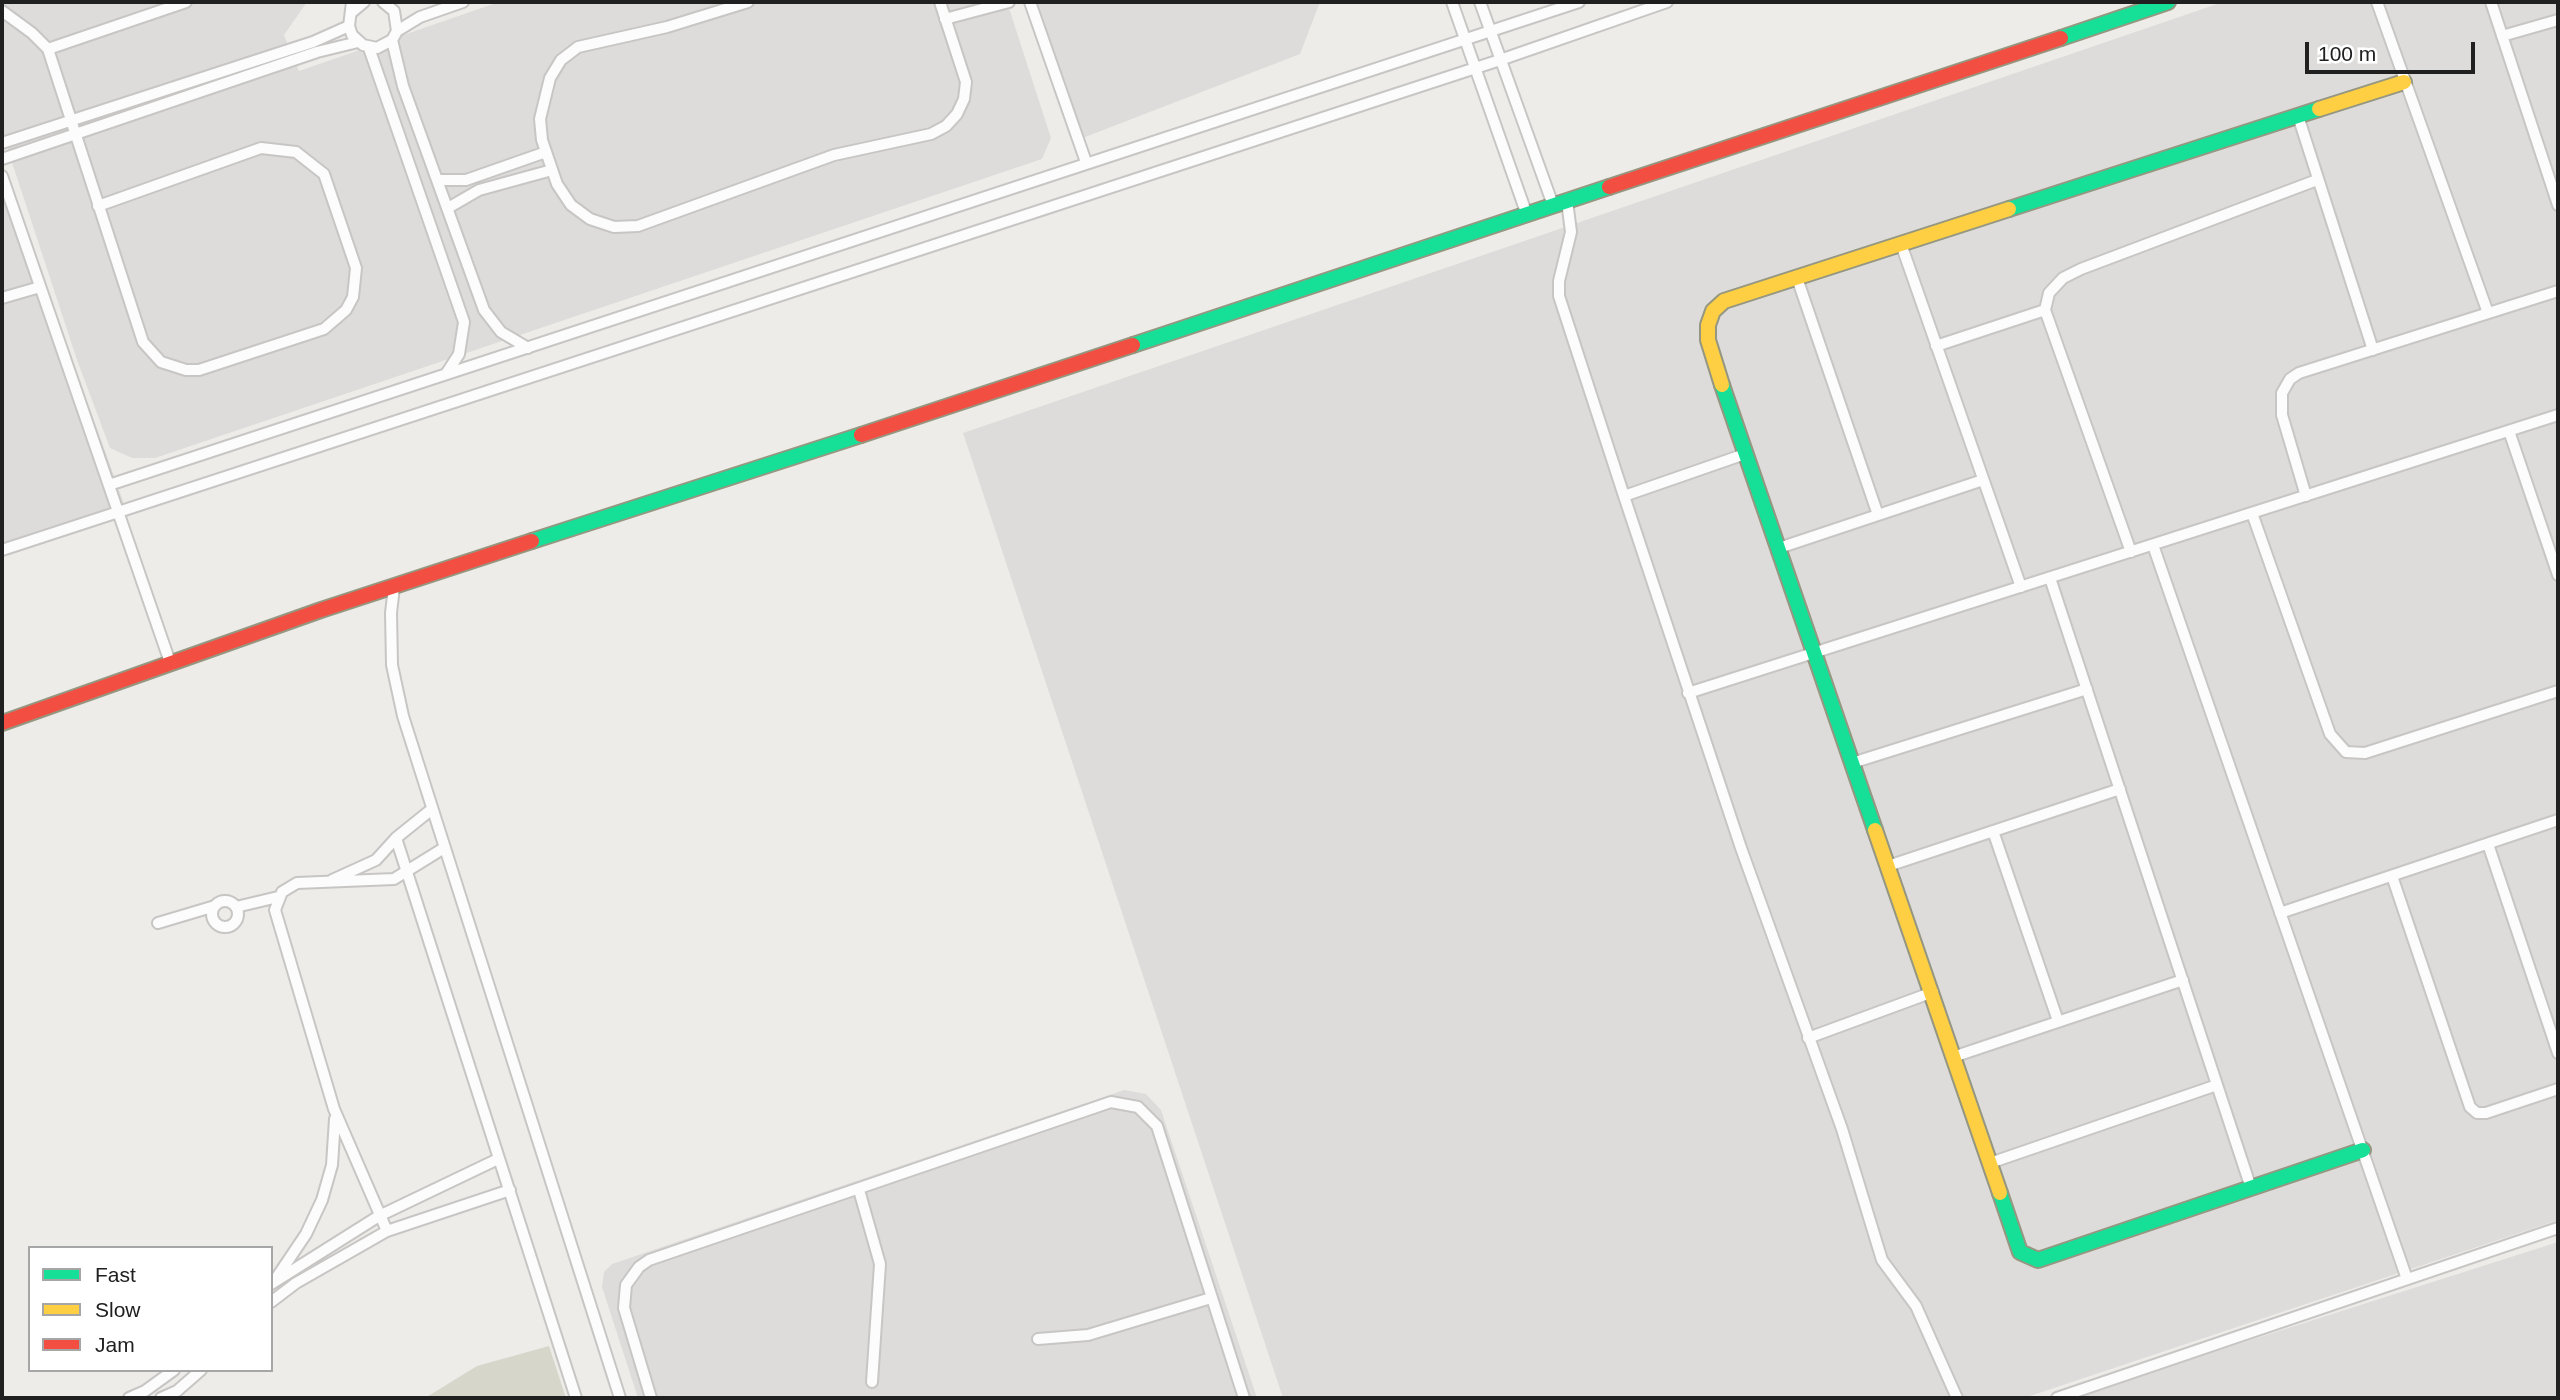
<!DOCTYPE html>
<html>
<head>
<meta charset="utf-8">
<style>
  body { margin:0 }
  #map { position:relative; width:2560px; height:1400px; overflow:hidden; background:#eeece8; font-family:Helvetica,sans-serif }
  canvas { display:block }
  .frame { position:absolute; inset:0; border:4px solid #202020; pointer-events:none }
  .legend { position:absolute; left:28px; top:1246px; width:245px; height:126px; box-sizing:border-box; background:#fff; border:2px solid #a6a6a6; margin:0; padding:9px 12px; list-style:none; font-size:21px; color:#202020 }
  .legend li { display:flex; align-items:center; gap:14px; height:35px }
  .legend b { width:35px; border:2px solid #a6a6a6 }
  .scale { position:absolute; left:2305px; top:42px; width:170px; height:32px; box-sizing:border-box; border:4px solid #202020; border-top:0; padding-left:9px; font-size:21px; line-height:24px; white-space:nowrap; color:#202020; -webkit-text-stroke:5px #fff; paint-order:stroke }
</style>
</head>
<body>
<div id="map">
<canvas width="2560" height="1400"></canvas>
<div class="frame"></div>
<ul class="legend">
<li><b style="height:9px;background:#16e098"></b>Fast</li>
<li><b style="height:9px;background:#ffcf43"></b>Slow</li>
<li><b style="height:9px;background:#f24e42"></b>Jam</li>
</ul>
<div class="scale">100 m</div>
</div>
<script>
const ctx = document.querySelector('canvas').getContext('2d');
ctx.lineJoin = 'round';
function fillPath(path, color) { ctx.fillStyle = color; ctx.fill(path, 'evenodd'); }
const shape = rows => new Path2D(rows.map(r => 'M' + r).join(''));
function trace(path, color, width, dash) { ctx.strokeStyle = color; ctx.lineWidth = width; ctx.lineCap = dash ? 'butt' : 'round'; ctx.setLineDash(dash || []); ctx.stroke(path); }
fillPath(shape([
  [2,2,307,2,284,35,299,71,499,2,1007,2,1051,138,1042,159,155,458,132,458,110,448,77,360,2,132],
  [1037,2,1320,2,1300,54,1080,139],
  [2223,2,2558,2,2558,1220,2024,1398,1283,1398,963,433],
  [2,165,127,512,2,555],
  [1124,1090,1146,1094,1161,1110,1257,1398,638,1398,602,1287,604,1272,612,1264],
  [2558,1242,2558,1398,2069,1398]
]), '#dddcda');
fillPath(shape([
  [549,1346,566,1398,425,1398,477,1366]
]), '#d7d6ca');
const street = shape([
  [352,2,349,26,352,35,363,45,377,48,392,40,397,31,394,11,383,2],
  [748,2,667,27,578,47,561,60,550,78,540,119,542,140,557,184,571,205,590,219,614,227,638,226,834,155,931,134,946,126,957,114,964,99,966,82,940,2],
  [1030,2,1086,162],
  [1452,2,1527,215],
  [1480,2,1553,205],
  [2377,2,2488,313],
  [2491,2,2558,205],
  [2,11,32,33,48,49,143,342,161,362,186,370,199,370,324,329,346,310,353,297,356,268,324,174,296,152,261,148,98,206],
  [352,12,364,2],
  [945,19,1009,2],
  [397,31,420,17,463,2],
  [2502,36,2558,20],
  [392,40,403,86,484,310,501,332,528,348],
  [369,48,464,322,459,354,446,374],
  [48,49,186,2],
  [2298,116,2373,350],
  [2,143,313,42,349,26],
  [2,159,317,52,358,42],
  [2,176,171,665],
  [439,180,466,180,546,152],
  [1567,201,1571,232,1559,281,1559,296,1624,496,1741,848,1842,1129,1882,1260,1916,1306,1957,1398],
  [448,208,479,190,552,170],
  [1901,244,2021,587],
  [1797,278,1878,515],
  [2,298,40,287],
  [1936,346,2045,310],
  [2509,431,2558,575],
  [109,485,1579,2],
  [1624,496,1745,454],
  [2306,496,2282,415,2282,393,2290,379,2299,373,2558,291],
  [2252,513,2330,734,2346,752,2365,753,2558,691],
  [2153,545,2407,1279],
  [1779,548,1983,480],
  [2,550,1500,60,1667,2],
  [2131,552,2045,310,2049,293,2063,278,2081,269,2317,180],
  [2050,578,2251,1188],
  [394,587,391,613,392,665,403,716,620,1398],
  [1688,693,2558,415],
  [1852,763,2087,689],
  [1993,831,2058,1021],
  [396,838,576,1398],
  [2488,844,2558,1053],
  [1888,866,2120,789],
  [2392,876,2470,1107,2477,1113,2486,1113,2558,1089],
  [332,880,376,860,396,838,432,809],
  '212 914a13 13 0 1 1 26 0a13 13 0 1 1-26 0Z',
  [236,907,278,897],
  [2280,913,2558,820],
  [158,923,215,906],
  [1808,1038,1933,992],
  [1953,1057,2183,980],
  [1990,1163,2217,1085],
  [859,1190,880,1264,872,1382],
  [387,1231,334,1109,275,910,282,892,297,883,394,879,444,848],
  [275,1280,306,1234,322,1200,332,1165,335,1119],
  [271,1284,379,1216,498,1159],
  [271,1302,296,1283,387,1231,510,1190],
  [1038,1339,1088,1335,1211,1298],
  [129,1398,145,1391,174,1370],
  [161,1398,177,1391,201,1370],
  [651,1398,624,1308,626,1285,639,1267,649,1260,1111,1102,1138,1107,1157,1126,1244,1398],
  [2057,1398,2558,1228]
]);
const fast = shape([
  [2061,38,2168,2],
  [2009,209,2319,109],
  [1133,345,1609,187],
  [1722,385,1875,830],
  [532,541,861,435],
  [2000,1193,2020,1252,2038,1260,2363,1150]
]);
const slow = shape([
  [2319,109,2404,82],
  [1722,385,1708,340,1708,325,1713,311,1724,301,2009,209],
  [1875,830,2000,1193]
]);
const jam = shape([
  [1609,187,2061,38],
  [861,435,1133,345],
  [2,723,321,610,532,541]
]);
trace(street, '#c7c6c4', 14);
trace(fast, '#959781', 18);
trace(slow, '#959781', 18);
trace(jam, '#959781', 18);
trace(street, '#fcfcfc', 10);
trace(fast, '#16e098', 14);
trace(slow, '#ffcf43', 14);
trace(jam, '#f24e42', 14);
</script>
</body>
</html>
